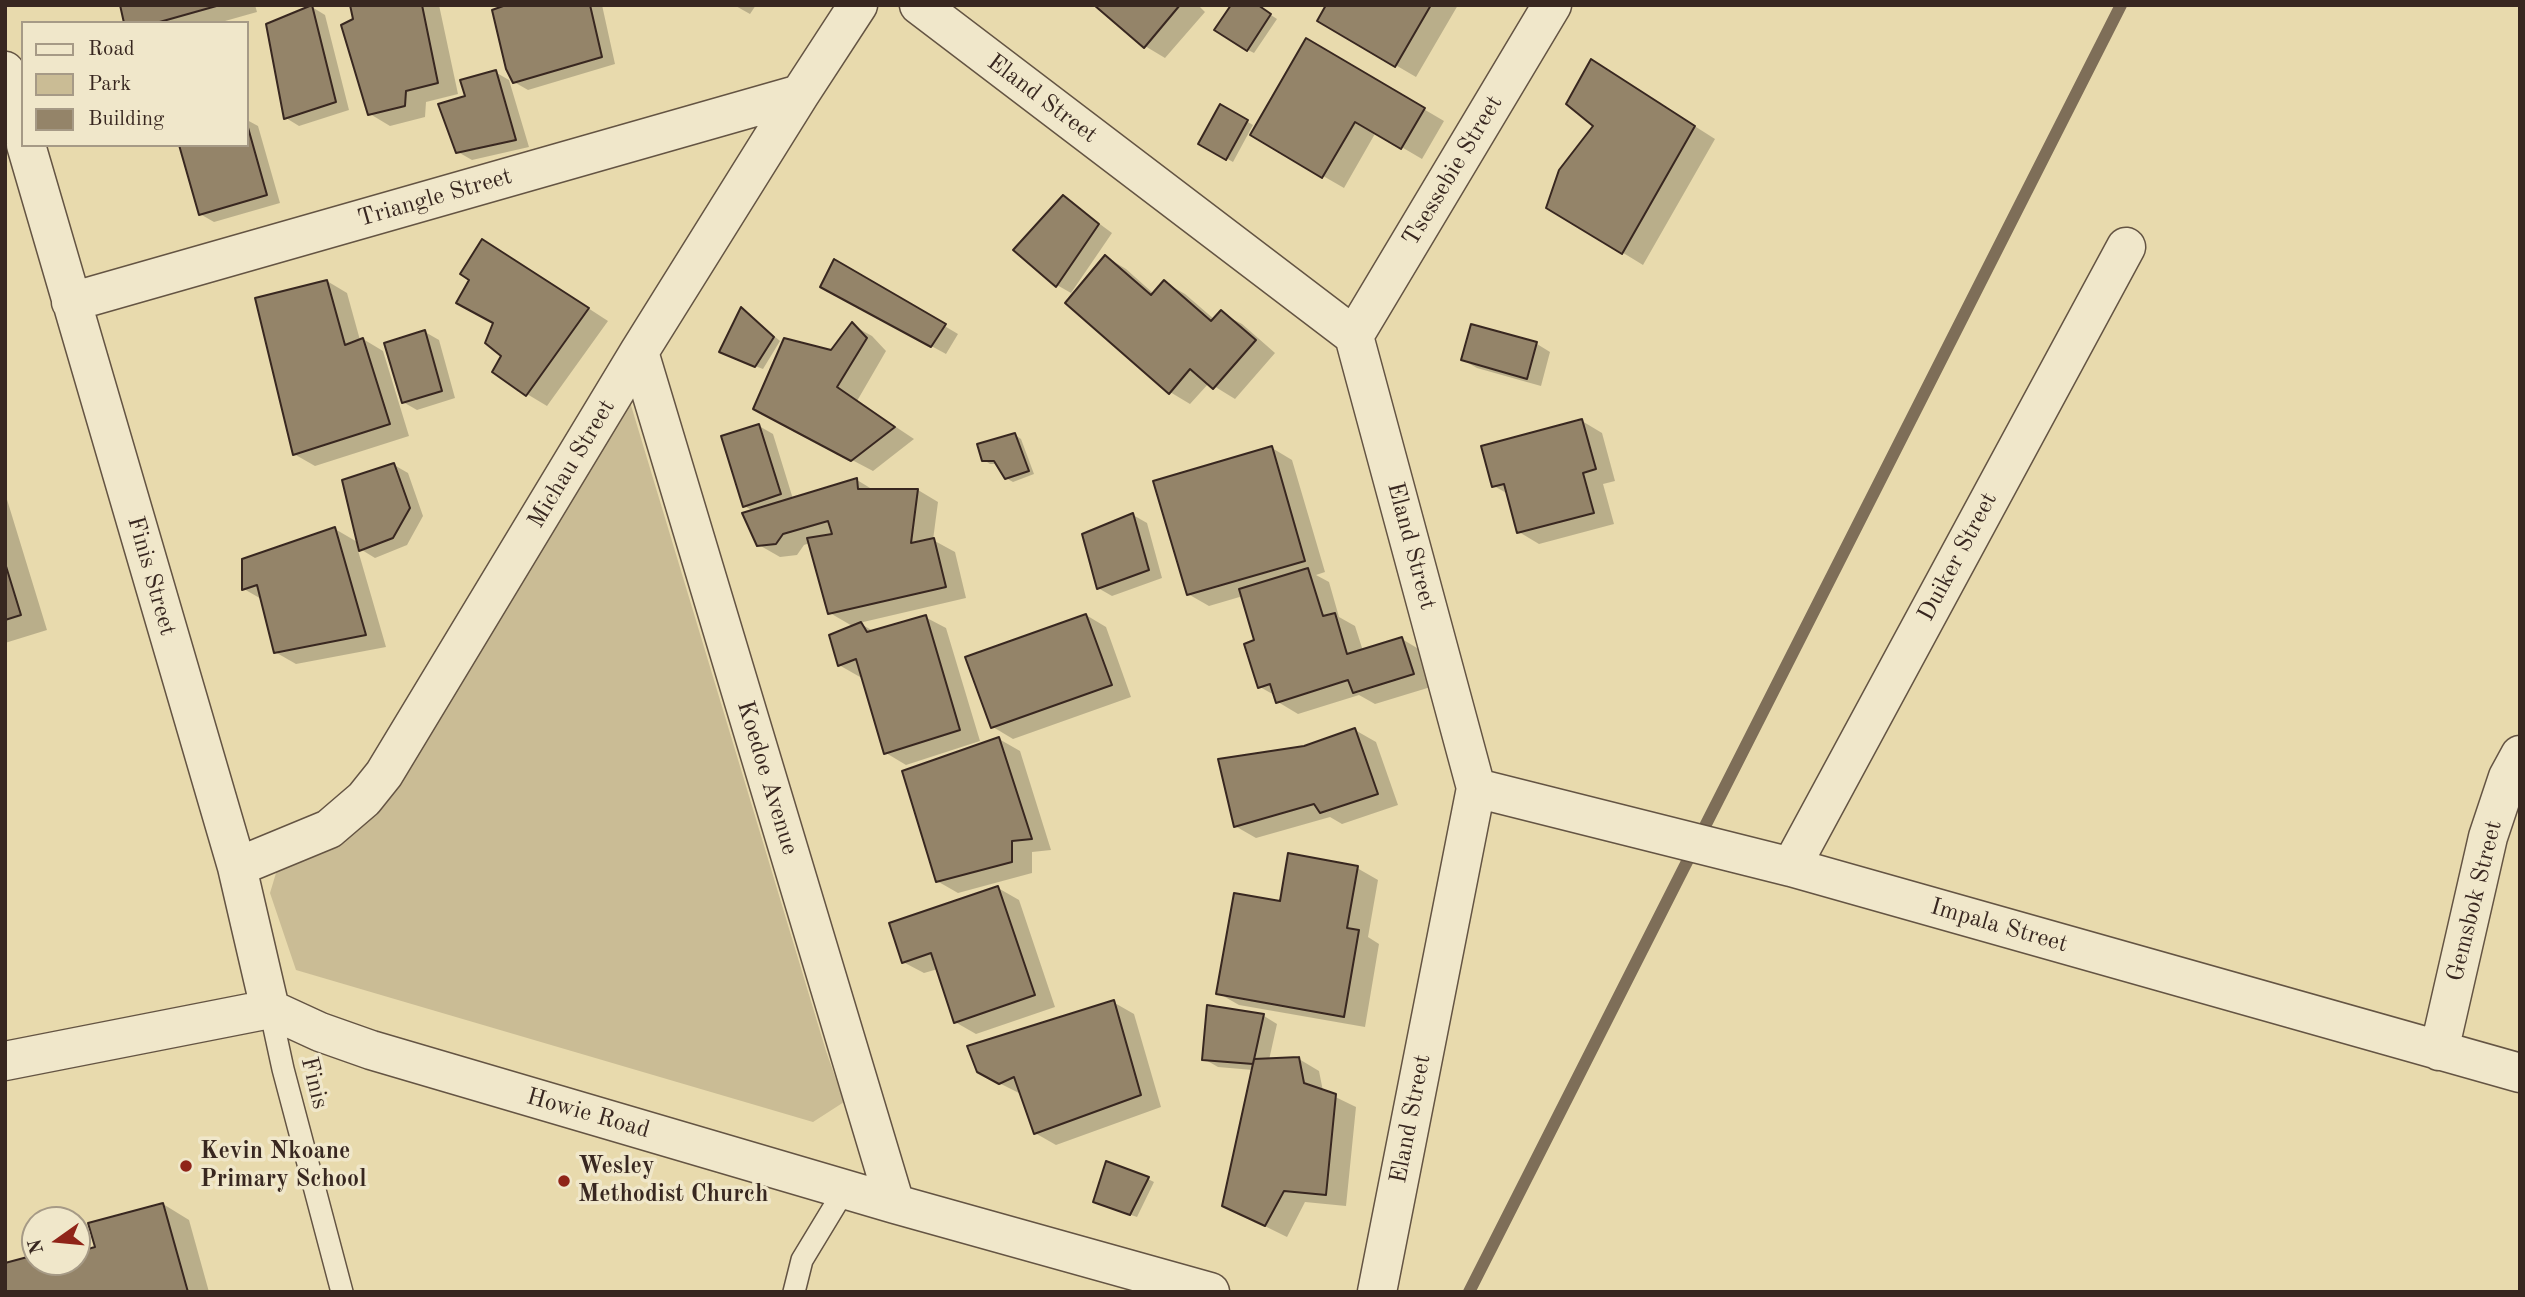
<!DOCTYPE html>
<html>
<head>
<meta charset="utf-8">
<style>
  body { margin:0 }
  #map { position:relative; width:2525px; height:1297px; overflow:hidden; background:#e8daad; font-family:"Old Standard TT",serif }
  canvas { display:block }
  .frame { position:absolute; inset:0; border:7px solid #382720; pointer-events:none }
  .legend { position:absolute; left:21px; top:21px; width:228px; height:126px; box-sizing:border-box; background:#f0e7ca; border:2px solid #a69a86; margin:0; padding:9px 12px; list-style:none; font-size:21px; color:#382720 }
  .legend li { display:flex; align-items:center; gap:14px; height:35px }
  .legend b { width:35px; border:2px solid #a69a86 }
  .north { position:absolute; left:21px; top:1206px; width:70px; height:70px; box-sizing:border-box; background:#f0e7ca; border:2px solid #a69a86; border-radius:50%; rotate:255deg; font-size:19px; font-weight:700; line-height:28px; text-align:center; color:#382720 }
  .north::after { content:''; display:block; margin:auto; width:24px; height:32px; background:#8f2418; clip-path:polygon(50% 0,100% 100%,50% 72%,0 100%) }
</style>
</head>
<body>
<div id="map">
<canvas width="2525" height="1297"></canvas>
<div class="frame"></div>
<ul class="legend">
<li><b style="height:9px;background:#f0e7ca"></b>Road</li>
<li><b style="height:19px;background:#cabc95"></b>Park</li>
<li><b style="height:19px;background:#948469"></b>Building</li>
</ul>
<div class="north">N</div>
</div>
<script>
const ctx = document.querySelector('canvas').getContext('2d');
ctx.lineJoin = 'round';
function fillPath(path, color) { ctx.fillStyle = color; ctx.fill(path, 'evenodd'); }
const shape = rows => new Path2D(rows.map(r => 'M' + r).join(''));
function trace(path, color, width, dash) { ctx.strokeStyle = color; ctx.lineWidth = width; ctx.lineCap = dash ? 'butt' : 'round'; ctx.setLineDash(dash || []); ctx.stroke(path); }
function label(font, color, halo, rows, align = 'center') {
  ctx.font = font + ' "Old Standard TT",serif'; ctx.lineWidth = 7; ctx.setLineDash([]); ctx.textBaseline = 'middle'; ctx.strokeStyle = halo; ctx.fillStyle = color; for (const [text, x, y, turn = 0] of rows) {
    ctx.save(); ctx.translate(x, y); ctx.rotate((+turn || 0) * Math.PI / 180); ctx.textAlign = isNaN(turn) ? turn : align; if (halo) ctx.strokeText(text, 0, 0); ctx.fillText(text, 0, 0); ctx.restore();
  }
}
fillPath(shape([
  [630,402,826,1051,844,1102,813,1122,296,970,270,893,279,863,325,846]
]), '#cabc95');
fillPath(shape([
  [121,5,255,5,257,12,218,23,126,23],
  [352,5,439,5,458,94,426,102,425,117,390,126,370,114],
  [512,5,602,5,615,64,528,90,514,82],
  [734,5,756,5,750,14],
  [1097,5,1198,5,1205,12,1165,58,1145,46],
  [1256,5,1277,19,1254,53,1248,50],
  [1328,5,1458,5,1416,77,1320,21],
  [312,7,325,15,349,110,299,126,286,118],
  [1306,40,1444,121,1422,159,1376,132,1344,188,1252,135],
  [1592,61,1715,139,1643,265,1548,207,1596,126],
  [495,72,509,80,529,147,472,160,458,152],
  [1220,106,1253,125,1233,162,1200,143],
  [247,120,258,126,280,203,214,222,200,214,247,145],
  [1063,197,1112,233,1071,293,1057,285,1016,250],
  [503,253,608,321,547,406,527,394,503,356,495,323],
  [1106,257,1126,269,1154,294,1164,282,1185,294,1215,320,1221,313,1242,324,1275,353,1235,399,1209,383,1190,404,1170,392],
  [835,261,958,334,946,354,836,294],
  [327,281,347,293,360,340,363,339,383,351,409,436,315,466,294,454],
  [742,309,780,341,763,369,727,355],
  [852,325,872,336,886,351,857,401,914,439,873,471,776,420],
  [1472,326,1537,344,1550,352,1541,386,1477,368,1463,360],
  [425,332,439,340,455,398,417,410,403,402],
  [1582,421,1602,433,1615,481,1603,484,1614,524,1539,544,1519,532,1508,494,1494,486],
  [759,426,773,434,793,499,857,480,875,491,918,490,938,502,933,540,955,552,966,598,859,623,875,632,925,617,946,628,980,741,906,765,886,753,863,676,860,677,839,665,854,627,830,613,810,543,804,545,797,555,780,557,759,545,754,511,744,506],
  [1015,435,1021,439,1034,474,1013,482,1006,478,998,464,990,464,984,460],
  [1272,448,1292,460,1325,572,1316,575,1329,582,1339,617,1355,626,1363,651,1402,639,1422,651,1434,686,1375,704,1359,695,1298,714,1278,702,1276,696,1260,687,1257,642,1243,596,1209,606,1188,594],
  [394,465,408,473,423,516,407,545,375,558,357,547,386,647,296,664,275,652,263,600,244,589,335,529,359,543],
  [5,493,47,630,5,643],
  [1133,515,1147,523,1162,578,1112,596,1098,588],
  [1086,615,1106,627,1131,697,1013,739,993,727],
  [1355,730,1376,742,1398,805,1342,824,1330,817,1256,838,1235,826,1304,748],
  [999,739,1020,751,1051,850,1032,852,1032,873,958,893,937,881],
  [1357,868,1378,880,1368,937,1379,944,1365,1027,1239,1005,1218,993,1281,903],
  [998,888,1019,900,1055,1007,976,1034,955,1022,938,969,924,973,903,962],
  [1113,1002,1134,1014,1161,1107,1056,1145,1035,1133,1023,1095,999,1083],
  [1264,1016,1277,1024,1269,1060,1299,1059,1319,1071,1323,1091,1356,1107,1346,1206,1305,1202,1287,1237,1224,1206,1253,1070,1218,1067,1204,1059],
  [1148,1179,1154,1182,1137,1217,1095,1202],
  [163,1204,189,1220,209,1292,5,1292,35,1257,35,1262,77,1262,77,1254,97,1248]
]), '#0003');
trace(shape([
  [1469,1292,2121,5]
]), '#7e6e58', 12);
const building = shape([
  [120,5,220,5,156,23,124,23,120,5],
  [312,5,336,102,284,119,266,24,312,5],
  [350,5,422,5,438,83,406,91,405,106,368,115,341,25,353,19,350,5],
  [506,5,590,5,602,57,513,83,506,69,492,10,506,5],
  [1094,5,1180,5,1144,48,1094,5],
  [1231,5,1258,5,1271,14,1247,51,1214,30,1231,5],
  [1326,5,1431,5,1395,67,1317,21,1326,5],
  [1306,38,1425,108,1401,149,1355,122,1322,178,1250,135,1306,38],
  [1591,59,1695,126,1622,254,1546,208,1559,170,1593,126,1566,104,1591,59],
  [496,70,516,140,456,153,438,104,465,96,460,80,496,70],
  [1220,104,1248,120,1226,160,1198,144,1220,104],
  [247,124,267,195,199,215,179,145,247,145,247,124],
  [1063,195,1099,224,1056,287,1013,250,1063,195],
  [482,239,589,308,526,396,492,372,501,356,485,343,493,323,456,303,469,280,460,274,482,239],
  [1105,255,1151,295,1164,280,1211,321,1221,310,1256,340,1213,389,1190,369,1169,394,1065,303,1105,255],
  [834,259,946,324,931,347,820,287,834,259],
  [327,280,345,345,363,338,390,424,293,455,255,298,327,280],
  [741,307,774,337,755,367,719,352,741,307],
  [852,322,867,338,837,387,895,427,851,461,753,409,784,338,831,350,852,322],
  [1471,324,1537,342,1527,379,1461,360,1471,324],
  [425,330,442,391,402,403,384,343,425,330],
  [1582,419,1596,469,1583,473,1594,513,1517,533,1504,484,1492,487,1481,446,1582,419],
  [759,424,781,494,743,507,721,436,759,424],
  [1015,433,1029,471,1005,479,994,461,982,461,977,444,1015,433],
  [1272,446,1305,561,1187,595,1153,481,1272,446],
  [394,463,410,508,393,538,359,551,342,480,394,463],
  [857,478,858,489,918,489,911,543,934,538,946,587,828,614,807,538,832,534,828,521,783,534,776,544,757,546,742,513,857,478],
  [1133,513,1149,570,1097,589,1082,534,1133,513],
  [335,527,366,635,274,653,257,585,242,590,242,559,335,527],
  [5,563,21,615,5,620,5,563],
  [1308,568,1323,616,1335,613,1347,654,1402,637,1414,674,1353,693,1348,680,1276,703,1270,684,1258,688,1244,644,1254,640,1239,589,1308,568],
  [1086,614,1112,685,991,728,965,657,1086,614],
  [926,615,960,730,884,754,856,659,838,666,829,635,861,622,867,632,926,615],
  [1355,728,1378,794,1320,813,1314,804,1234,827,1218,759,1304,746,1355,728],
  [999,737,1032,839,1012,841,1012,862,936,882,902,771,999,737],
  [1288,853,1358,866,1347,928,1359,930,1344,1017,1216,994,1234,893,1280,901,1288,853],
  [998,886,1035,995,954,1023,931,953,902,963,889,923,998,886],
  [1114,1000,1141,1095,1034,1134,1014,1077,999,1084,977,1072,967,1046,1114,1000],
  [1207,1005,1264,1014,1253,1064,1202,1060,1207,1005],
  [1299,1057,1304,1083,1336,1094,1326,1195,1284,1191,1265,1226,1222,1206,1254,1059,1299,1057],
  [1106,1161,1149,1177,1130,1215,1093,1202,1106,1161],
  [163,1203,188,1292,5,1292,5,1263,35,1255,35,1262,77,1262,77,1252,95,1247,88,1223,163,1203]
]);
fillPath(building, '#948469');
trace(building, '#382720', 2);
const lane = shape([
  [270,1009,283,1069,342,1292],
  [794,1292,802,1260,845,1189]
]);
const street = shape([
  [919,5,1354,336,1476,788,1377,1292],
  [5,71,23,133],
  [26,145,237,867,270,1009],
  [71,302,800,94],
  [1354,336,1552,5],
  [639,352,895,1204],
  [1476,788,1791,867,2520,1073],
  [237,867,329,829,364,799,384,774,639,352,800,94,858,5],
  [1791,867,2126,247],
  [2439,1051,2488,837,2508,777,2520,755],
  [5,1061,270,1009,320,1032,371,1050,895,1204,1210,1292]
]);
trace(lane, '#645443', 24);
trace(street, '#645443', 41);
trace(lane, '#f0e7ca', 21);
trace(street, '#f0e7ca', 38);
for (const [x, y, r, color] of [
  [186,1166,7,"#8f2418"],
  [564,1181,7,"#8f2418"]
]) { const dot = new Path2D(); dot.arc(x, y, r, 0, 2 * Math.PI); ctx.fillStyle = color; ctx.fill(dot); trace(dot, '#f0e7ca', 2.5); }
label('24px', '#382720', '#f0e7ca', [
  ["Eland Street",1042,99,37],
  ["Tsessebie Street",1453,171,-59],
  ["Triangle Street",435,198,-16],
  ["Michau Street",572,464,-59],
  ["Eland Street",1411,546,75],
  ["Duiker Street",1958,557,-62],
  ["Finis Street",151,576,74],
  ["Koedoe Avenue",767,778,73],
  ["Gemsbok Street",2475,901,-76],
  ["Impala Street",1999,926,16],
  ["Finis",314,1083,76],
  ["Howie Road",588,1114,16],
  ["Eland Street",1411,1119,-79]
]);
label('bold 24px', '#382720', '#f0e7ca', [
  ["Kevin Nkoane",200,1152],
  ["Primary School",200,1180],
  ["Wesley",578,1167],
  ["Methodist Church",578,1195]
], 'left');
</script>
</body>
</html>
